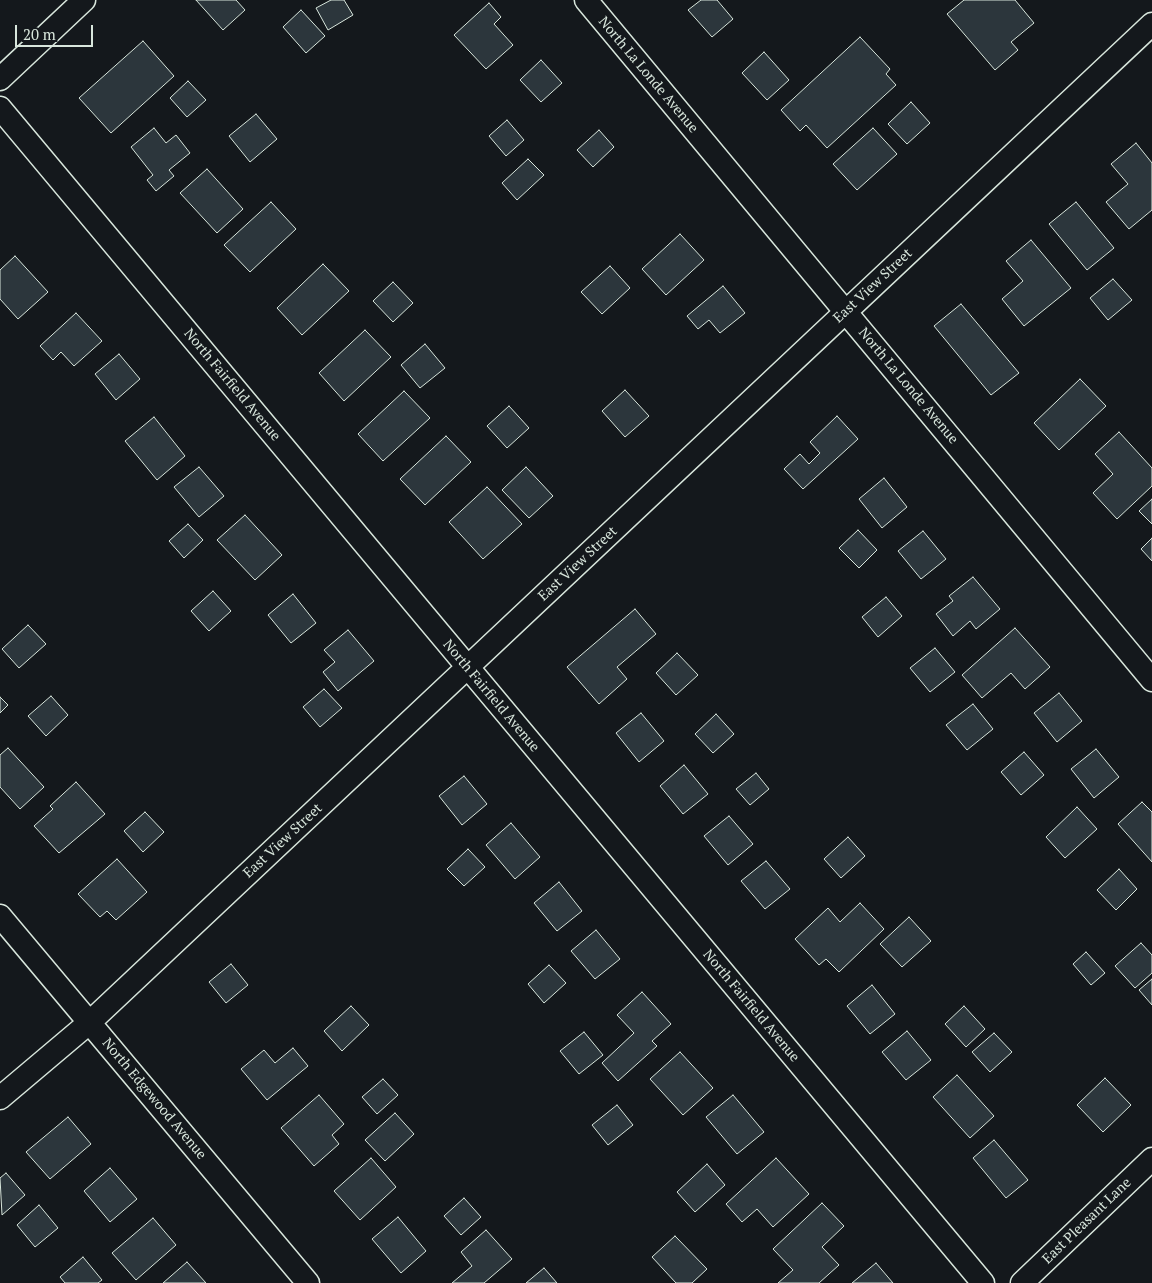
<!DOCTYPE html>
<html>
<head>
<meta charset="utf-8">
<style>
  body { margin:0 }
  #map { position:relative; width:1152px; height:1283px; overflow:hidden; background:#14181c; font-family:"PT Serif",serif }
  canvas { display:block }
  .scale { position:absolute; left:15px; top:25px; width:78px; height:22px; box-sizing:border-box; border:2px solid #d8e6dc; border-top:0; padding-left:6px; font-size:15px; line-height:18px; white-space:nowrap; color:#d8e6dc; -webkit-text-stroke:4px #14181c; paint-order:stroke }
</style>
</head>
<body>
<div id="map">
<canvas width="1152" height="1283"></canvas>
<div class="scale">20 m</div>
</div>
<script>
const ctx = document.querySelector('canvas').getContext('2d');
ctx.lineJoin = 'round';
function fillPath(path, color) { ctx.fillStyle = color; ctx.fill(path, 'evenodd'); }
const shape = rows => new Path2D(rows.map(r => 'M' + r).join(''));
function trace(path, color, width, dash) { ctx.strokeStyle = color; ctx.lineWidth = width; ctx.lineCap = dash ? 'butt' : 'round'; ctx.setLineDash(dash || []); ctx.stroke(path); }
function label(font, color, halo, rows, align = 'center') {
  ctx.font = font + ' "PT Serif",serif'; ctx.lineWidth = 4; ctx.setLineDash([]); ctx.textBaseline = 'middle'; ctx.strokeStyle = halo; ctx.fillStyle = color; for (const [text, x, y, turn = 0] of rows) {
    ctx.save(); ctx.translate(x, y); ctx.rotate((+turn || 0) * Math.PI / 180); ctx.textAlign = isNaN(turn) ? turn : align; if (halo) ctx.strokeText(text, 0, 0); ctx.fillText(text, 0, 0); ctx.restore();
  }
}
const building = shape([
  [196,0,236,0,245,10,223,30,196,0],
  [331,0,344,0,353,15,328,30,316,8,331,0],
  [701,0,717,0,733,19,712,37,688,10,701,0],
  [964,0,1015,0,1034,23,1011,42,1018,50,995,70,947,14,964,0],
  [489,3,501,17,494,24,513,45,486,69,454,35,489,3],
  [301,10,325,36,306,53,283,27,301,10],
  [860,37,890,69,886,74,896,85,827,148,806,125,800,131,781,110,860,37],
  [143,41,174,76,111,133,79,98,143,41],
  [764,52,789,80,767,100,742,73,764,52],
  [541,60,562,83,541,102,520,80,541,60],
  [188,81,206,100,187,117,170,98,188,81],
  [911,102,930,123,907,144,888,124,911,102],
  [256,114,277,139,250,162,229,136,256,114],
  [507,120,524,140,506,156,489,136,507,120],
  [154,128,166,143,176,135,190,153,169,170,174,176,156,191,147,180,153,175,131,147,154,128],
  [873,128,897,154,857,190,833,164,873,128],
  [599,130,614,147,593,167,577,150,599,130],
  [1136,143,1152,163,1152,210,1129,229,1106,202,1128,184,1111,164,1136,143],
  [528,159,544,175,517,200,502,183,528,159],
  [207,169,243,209,217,233,180,193,207,169],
  [271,202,296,229,250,272,224,245,271,202],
  [1076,202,1114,248,1087,270,1049,224,1076,202],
  [680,234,704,260,666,295,642,269,680,234],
  [1031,240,1071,288,1024,326,1002,299,1023,281,1006,261,1031,240],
  [15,256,48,292,18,319,0,299,0,270,15,256],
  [323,264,349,291,302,335,277,308,323,264],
  [610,266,630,288,602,314,581,292,610,266],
  [1113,279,1132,300,1108,320,1090,298,1113,279],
  [393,282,413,303,393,322,373,301,393,282],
  [723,286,745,313,720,333,709,320,698,329,687,316,723,286],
  [961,304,1019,373,991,395,934,326,961,304],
  [76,313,102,341,74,366,61,352,53,360,40,346,76,313],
  [365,330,391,357,344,401,319,373,365,330],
  [425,344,445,368,420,388,401,365,425,344],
  [119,354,140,379,116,400,95,374,119,354],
  [1080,379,1106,406,1059,450,1034,423,1080,379],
  [625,390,649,416,625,437,602,411,625,390],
  [404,391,430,418,383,461,358,434,404,391],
  [509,406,529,428,507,448,487,426,509,406],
  [837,416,858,439,803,489,784,469,800,454,809,464,820,453,810,442,837,416],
  [154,417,185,456,157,480,125,441,154,417],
  [1119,432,1152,468,1152,486,1117,519,1093,493,1113,474,1095,454,1119,432],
  [446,436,471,462,425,505,400,479,446,436],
  [199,467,224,496,199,517,174,487,199,467],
  [526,467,553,496,529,518,502,490,526,467],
  [884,478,907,507,882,528,859,499,884,478],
  [487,487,522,524,483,559,449,522,487,487],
  [1152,499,1152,524,1139,511,1152,499],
  [245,515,282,555,255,580,217,540,245,515],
  [188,524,203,540,184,558,169,541,188,524],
  [858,530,877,550,859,568,839,548,858,530],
  [923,531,946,559,921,579,898,551,923,531],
  [1152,538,1152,561,1141,549,1152,538],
  [973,577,1000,609,976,629,970,621,953,636,936,614,953,601,949,596,973,577],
  [213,591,231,611,209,631,191,611,213,591],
  [293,594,316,623,291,643,268,615,293,594],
  [886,597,902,616,878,637,862,617,886,597],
  [635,609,656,634,617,667,627,679,599,704,567,667,635,609],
  [28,625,46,644,19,668,2,649,28,625],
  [1015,628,1050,667,1025,689,1011,673,982,698,962,675,1015,628],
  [348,630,374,661,338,691,323,672,335,662,324,650,348,630],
  [935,648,955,672,930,692,910,668,935,648],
  [677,653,698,675,676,695,656,673,677,653],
  [324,689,342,708,320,727,303,707,324,689],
  [1059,693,1082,721,1057,742,1034,713,1059,693],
  [51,696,68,715,46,736,28,716,51,696],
  [0,697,8,705,0,713,0,697],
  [973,704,993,729,967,750,946,725,973,704],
  [641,713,664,741,639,762,616,733,641,713],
  [716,714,734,734,713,753,695,734,716,714],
  [8,748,44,787,20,809,0,787,0,755,8,748],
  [1096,749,1119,777,1094,798,1071,769,1096,749],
  [1024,752,1044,775,1021,795,1001,772,1024,752],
  [684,765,708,794,683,814,660,786,684,765],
  [756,773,769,789,750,805,736,789,756,773],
  [464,776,487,804,462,825,439,796,464,776],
  [76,782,105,814,59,853,34,826,53,809,50,806,76,782],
  [1142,802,1152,812,1152,862,1118,824,1142,802],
  [1077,807,1097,829,1065,858,1046,837,1077,807],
  [145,812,164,832,143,852,124,831,145,812],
  [729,816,753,844,728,865,704,836,729,816],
  [511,823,540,857,515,879,486,845,511,823],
  [848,837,865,856,841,878,824,859,848,837],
  [468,849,485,867,464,886,447,869,468,849],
  [117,859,147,892,116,920,107,911,100,917,78,894,117,859],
  [766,861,790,889,765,909,741,881,766,861],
  [1119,869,1137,889,1116,910,1097,890,1119,869],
  [559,882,582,911,557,931,534,903,559,882],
  [860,903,884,929,839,972,826,959,819,965,795,939,828,908,840,922,860,903],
  [909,917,931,941,902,967,880,944,909,917],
  [596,930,620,959,595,979,571,951,596,930],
  [1141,943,1152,955,1152,973,1135,988,1115,966,1141,943],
  [1086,952,1105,973,1091,985,1073,964,1086,952],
  [231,964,248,985,226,1003,209,982,231,964],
  [549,965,566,983,544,1003,528,984,549,965],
  [1152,979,1152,1005,1139,990,1152,979],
  [872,985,895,1014,870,1034,847,1006,872,985],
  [642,992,671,1024,652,1041,657,1046,618,1081,602,1063,634,1033,617,1015,642,992],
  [351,1006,369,1025,342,1051,324,1031,351,1006],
  [964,1006,985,1029,966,1047,945,1024,964,1006],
  [907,1031,931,1060,906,1080,882,1052,907,1031],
  [584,1032,603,1055,579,1074,560,1051,584,1032],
  [994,1033,1012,1052,990,1072,972,1052,994,1033],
  [293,1048,308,1066,267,1100,241,1069,264,1050,275,1063,293,1048],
  [680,1052,713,1088,683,1115,650,1079,680,1052],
  [957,1075,994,1116,970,1138,933,1097,957,1075],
  [1105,1078,1131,1105,1103,1132,1077,1105,1105,1078],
  [383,1079,398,1095,377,1114,362,1097,383,1079],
  [319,1095,344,1124,332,1135,339,1144,314,1166,281,1128,319,1095],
  [733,1095,764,1132,737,1154,706,1117,733,1095],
  [617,1105,633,1125,608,1145,592,1125,617,1105],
  [395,1113,414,1134,385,1161,365,1140,395,1113],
  [68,1117,91,1144,50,1179,26,1152,68,1117],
  [994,1140,1028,1180,1006,1198,973,1158,994,1140],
  [371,1158,396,1187,360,1220,334,1191,371,1158],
  [776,1158,809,1194,773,1227,757,1209,742,1222,726,1204,776,1158],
  [707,1164,725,1185,695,1212,677,1192,707,1164],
  [110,1168,137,1199,110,1222,84,1191,110,1168],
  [6,1173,25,1195,2,1215,0,1178,6,1173],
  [464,1198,481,1217,461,1235,444,1216,464,1198],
  [822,1203,844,1226,822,1247,839,1265,819,1283,778,1283,793,1270,773,1249,822,1203],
  [39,1205,58,1228,35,1247,17,1225,39,1205],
  [398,1217,426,1251,401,1273,372,1239,398,1217],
  [153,1218,176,1245,136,1280,112,1253,153,1218],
  [486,1230,512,1259,484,1283,452,1283,472,1266,461,1252,486,1230],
  [675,1236,707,1269,692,1283,676,1283,652,1257,675,1236],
  [83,1257,102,1280,98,1283,65,1283,60,1277,83,1257],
  [187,1262,206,1283,163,1283,187,1262],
  [876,1263,893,1283,852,1283,876,1263],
  [544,1268,557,1283,526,1283,544,1268]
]);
fillPath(building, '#2c363c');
trace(building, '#d8e6dc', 1);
const street = shape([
  [586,0,1152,680],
  [0,79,84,0],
  [0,108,983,1283],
  [0,916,308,1283],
  [0,1098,90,1022,1152,24],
  [1022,1283,1152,1159]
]);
trace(street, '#d8e6dc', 25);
trace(street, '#14181c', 22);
label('14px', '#d8e6dc', '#14181c', [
  ["North La Londe Avenue",648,75,50],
  ["East View Street",873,286,-43],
  ["North Fairfield Avenue",232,385,50],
  ["North La Londe Avenue",908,386,50],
  ["East View Street",578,564,-43],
  ["North Fairfield Avenue",491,696,50],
  ["East View Street",283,841,-43],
  ["North Fairfield Avenue",751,1006,50],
  ["North Edgewood Avenue",154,1099,50],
  ["East Pleasant Lane",1087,1221,-44]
]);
</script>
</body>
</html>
